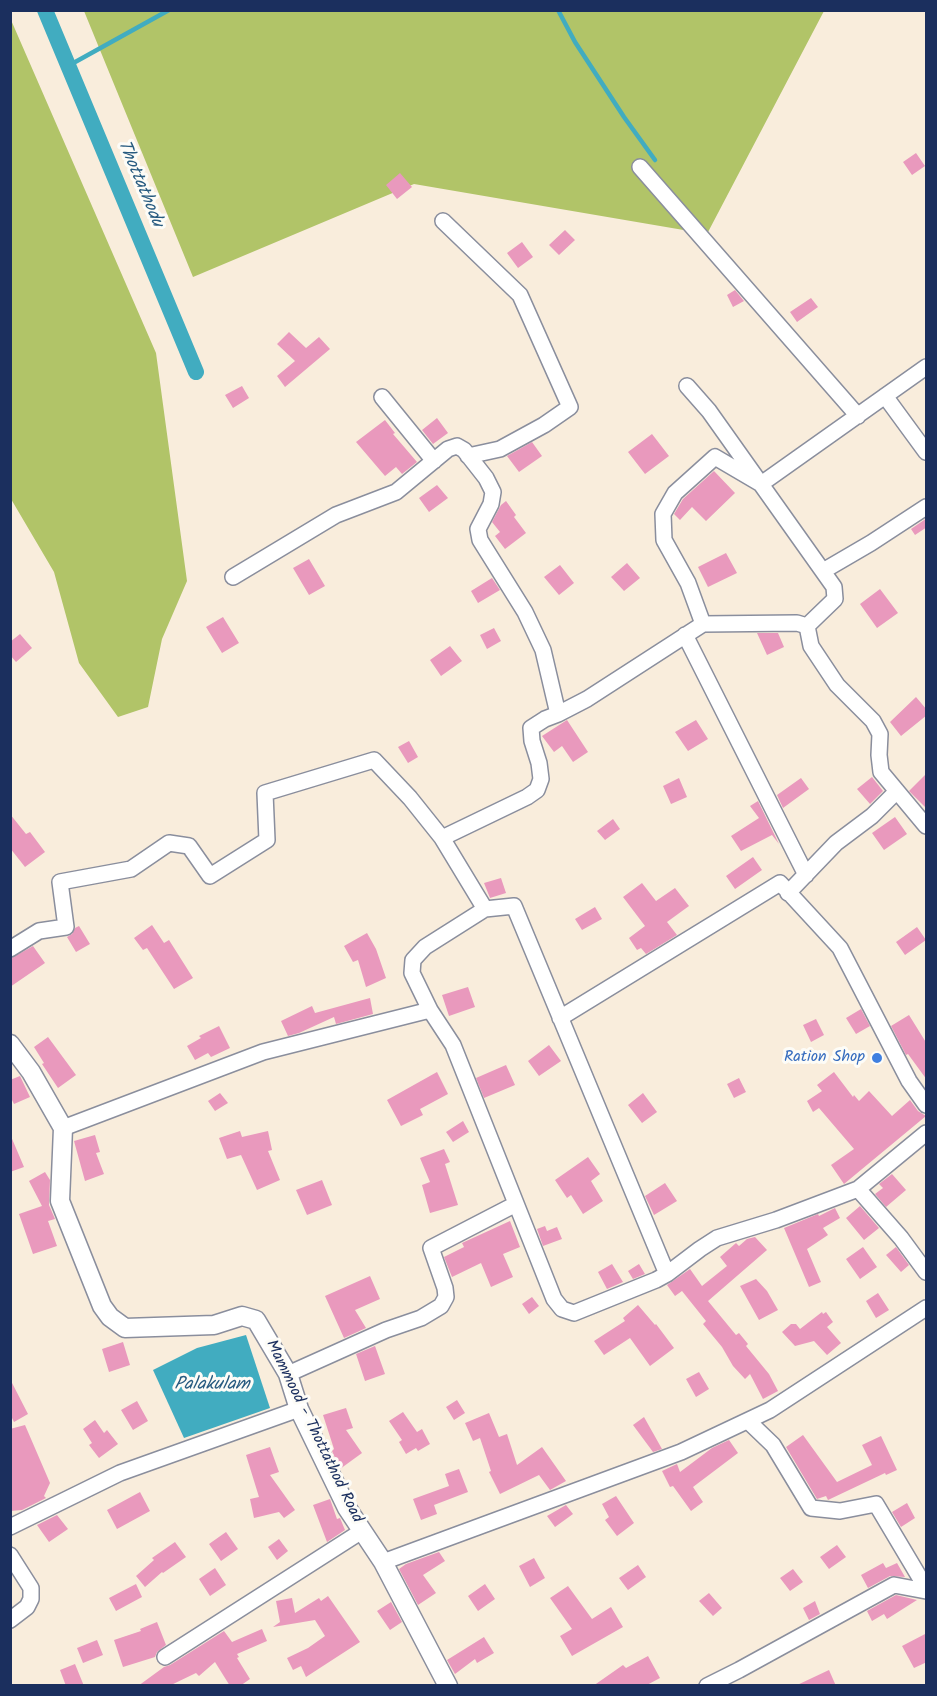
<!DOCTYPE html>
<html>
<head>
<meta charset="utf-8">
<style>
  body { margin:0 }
  #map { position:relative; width:937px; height:1696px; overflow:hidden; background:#f9eddc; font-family:Kalam,sans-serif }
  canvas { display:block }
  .frame { position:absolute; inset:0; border:12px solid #1b2f5e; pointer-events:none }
</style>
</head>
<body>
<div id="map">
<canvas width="937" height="1696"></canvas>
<div class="frame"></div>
</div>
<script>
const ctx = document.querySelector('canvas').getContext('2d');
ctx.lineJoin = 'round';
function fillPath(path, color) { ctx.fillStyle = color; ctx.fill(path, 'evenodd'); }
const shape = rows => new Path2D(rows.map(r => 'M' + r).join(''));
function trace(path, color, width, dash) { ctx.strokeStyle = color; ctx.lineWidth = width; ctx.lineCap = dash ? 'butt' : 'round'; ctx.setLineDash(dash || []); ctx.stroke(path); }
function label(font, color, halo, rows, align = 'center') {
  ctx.font = font + ' Kalam,sans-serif'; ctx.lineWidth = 6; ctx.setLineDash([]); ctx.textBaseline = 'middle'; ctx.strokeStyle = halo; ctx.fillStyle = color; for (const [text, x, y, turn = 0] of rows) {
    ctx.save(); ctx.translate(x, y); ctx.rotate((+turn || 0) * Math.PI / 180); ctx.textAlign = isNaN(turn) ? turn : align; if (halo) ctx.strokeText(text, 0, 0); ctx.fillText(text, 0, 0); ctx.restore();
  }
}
fillPath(shape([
  [84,11,824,11,707,234,414,184,193,277],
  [11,20,156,353,187,581,162,639,148,707,118,717,79,663,54,572,11,499]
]), '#b1c468');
fillPath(shape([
  [246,1335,270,1408,184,1438,153,1370,197,1348]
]), '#41acc0');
trace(shape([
  [558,10,575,42,624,117,655,160],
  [68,66,169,10]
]), '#41acc0', 4.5);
trace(shape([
  [45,10,196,372]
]), '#41acc0', 16);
fillPath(shape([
  [916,153,925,166,912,175,903,162],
  [400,173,412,187,397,199,386,185],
  [565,230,575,240,559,255,549,245],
  [522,242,533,257,518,268,507,253],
  [735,290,744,301,733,307,727,295],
  [811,298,818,307,797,322,790,312],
  [289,332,306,348,319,337,330,349,285,387,277,376,295,361,277,344],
  [242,386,249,398,233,408,225,395],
  [437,418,448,433,433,444,422,430],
  [385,420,395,433,393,434,417,462,402,474,396,467,385,476,356,442],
  [652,434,669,456,645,474,628,452],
  [532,442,542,456,519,472,507,456],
  [714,471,735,493,706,521,692,507,680,520,674,514,683,499],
  [437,485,448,498,429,512,419,498],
  [506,501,516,515,514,517,526,533,505,549,495,536,500,532,492,522,501,505],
  [927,518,927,527,915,535,911,529],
  [726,553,737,573,708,587,698,567],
  [309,559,325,586,309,595,293,568],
  [627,563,640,578,624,591,611,577],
  [560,565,574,583,559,595,544,577],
  [492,578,500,590,478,603,471,591],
  [880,589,898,613,877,628,860,604],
  [223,617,239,643,222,653,206,627],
  [494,628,501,641,487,649,480,635],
  [757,633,778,633,784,647,767,655],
  [20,634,32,648,16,662,10,655,10,642],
  [450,646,462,661,441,676,430,660],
  [916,697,927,710,927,715,901,736,890,722],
  [567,720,588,752,573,762,562,746,554,752,542,736],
  [696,720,708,739,688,751,675,732],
  [409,741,418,757,408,763,398,747],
  [927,773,927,809,909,791],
  [872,777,883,791,870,804,857,789],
  [679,778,687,797,671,804,663,786],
  [801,778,809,789,783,808,777,795],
  [758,801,779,844,772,835,741,851,731,836,759,818,750,806],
  [10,814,26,834,30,832,45,852,25,867,10,848],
  [895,817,907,834,884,850,872,833],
  [613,819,620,829,605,840,597,831],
  [753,857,762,870,735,889,726,876],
  [501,878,506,893,490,898,484,883],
  [642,883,656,901,675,888,689,906,667,922,677,935,646,954,641,948,637,950,629,938,645,926,623,897],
  [595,907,602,919,582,930,575,919],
  [152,925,164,943,169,940,193,978,174,989,147,948,143,950,134,938],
  [79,926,90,944,76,952,67,937,72,934,75,928],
  [917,927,926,940,905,955,896,942],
  [367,933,376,949,386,978,366,987,358,960,353,962,344,946],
  [33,946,45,963,10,987,10,959],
  [468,987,475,1007,449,1016,442,995],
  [370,998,373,1014,336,1024,334,1017,299,1033,288,1036,281,1021,312,1006,315,1013],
  [861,1009,870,1026,856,1034,846,1018],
  [909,1015,927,1044,927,1080,908,1054,906,1055,891,1026],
  [816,1019,824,1035,811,1042,803,1025],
  [219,1026,230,1048,211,1057,208,1053,195,1060,187,1046,201,1038,199,1036],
  [48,1037,76,1075,58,1088,42,1064,44,1063,34,1047],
  [549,1045,561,1061,539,1076,528,1061],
  [506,1065,515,1085,484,1098,476,1078],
  [437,1072,448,1094,420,1109,423,1115,401,1126,387,1100],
  [834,1072,853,1097,854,1095,859,1101,869,1091,892,1116,910,1100,918,1111,926,1116,844,1184,831,1165,854,1149,819,1108,813,1112,807,1101,822,1091,817,1085],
  [20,1076,30,1097,14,1104,10,1096,10,1080],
  [739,1078,746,1092,734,1098,727,1084],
  [220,1093,228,1103,215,1111,208,1101],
  [643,1093,657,1112,642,1123,628,1105],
  [463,1121,469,1132,453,1142,446,1132],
  [240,1131,242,1137,268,1131,272,1150,268,1151,280,1180,257,1190,241,1155,227,1159,219,1138],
  [10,1134,24,1167,10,1172],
  [95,1135,100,1152,96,1153,104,1174,85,1181,74,1141],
  [444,1149,450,1162,445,1164,458,1205,430,1213,422,1185,430,1182,420,1158],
  [588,1157,600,1174,591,1181,603,1201,583,1214,571,1195,567,1198,555,1180],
  [45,1172,50,1180,49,1205,55,1219,48,1221,57,1246,33,1254,19,1214,42,1206,29,1181],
  [892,1174,906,1190,886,1207,875,1194,883,1188,879,1184],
  [322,1180,332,1205,307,1215,296,1190],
  [665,1183,677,1201,654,1215,645,1196],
  [860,1206,879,1228,864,1240,846,1218],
  [835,1208,840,1218,823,1228,828,1235,807,1249,821,1282,809,1287,784,1228,818,1214,819,1216],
  [510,1221,520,1247,503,1254,513,1277,491,1287,481,1263,452,1277,444,1257,464,1247,462,1243],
  [545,1226,547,1231,557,1227,562,1239,543,1246,537,1229],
  [755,1237,767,1250,708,1301,736,1335,739,1333,748,1344,746,1346,769,1374,778,1391,763,1399,750,1374,745,1379,733,1366,722,1347,703,1324,706,1321,682,1291,675,1296,667,1285,690,1269,702,1286,727,1266,720,1257,736,1243,739,1246,747,1239],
  [863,1247,877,1267,860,1279,846,1259],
  [896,1247,909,1265,901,1272,886,1255],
  [612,1264,623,1282,607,1289,598,1272],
  [639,1264,645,1274,633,1279,628,1271],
  [370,1276,380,1299,355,1310,366,1328,344,1338,325,1296],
  [756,1279,767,1291,778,1310,759,1320,740,1286],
  [878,1293,889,1310,876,1318,866,1301],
  [532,1297,539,1306,529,1314,522,1304],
  [638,1305,655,1325,656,1324,674,1348,650,1366,630,1338,604,1355,594,1341,625,1321,623,1318],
  [822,1312,823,1314,826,1312,833,1322,827,1327,841,1343,827,1355,814,1341,795,1346,782,1332,791,1324,796,1324,800,1329],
  [123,1342,130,1365,109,1372,102,1349],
  [375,1346,385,1374,365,1381,356,1354],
  [699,1372,709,1389,696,1397,686,1379],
  [10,1379,28,1414,14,1422,10,1414],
  [457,1400,465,1413,454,1420,446,1407],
  [137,1401,148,1421,133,1430,121,1410],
  [346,1408,353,1428,346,1430,362,1453,340,1469,332,1451,334,1449,323,1415],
  [403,1412,417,1432,422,1429,430,1444,418,1451,416,1448,406,1454,399,1442,402,1440,389,1421],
  [489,1413,499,1437,507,1434,517,1465,542,1447,566,1481,550,1490,539,1475,500,1494,489,1472,491,1471,480,1438,473,1441,465,1423],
  [644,1417,662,1449,653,1452,633,1425],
  [95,1420,104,1433,107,1430,118,1444,99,1458,89,1445,92,1443,83,1429],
  [25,1425,50,1483,44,1496,46,1498,22,1510,10,1511,10,1429],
  [803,1435,837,1482,872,1465,862,1445,881,1436,897,1470,886,1475,885,1473,828,1500,826,1496,817,1499,786,1447],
  [729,1440,738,1453,693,1487,703,1502,691,1511,673,1486,670,1487,662,1471,677,1464,680,1472,712,1448],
  [270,1447,279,1472,270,1475,295,1510,284,1518,279,1512,254,1518,250,1499,259,1497,246,1455],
  [459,1469,468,1492,434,1505,437,1514,421,1520,413,1499,449,1486,445,1474],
  [140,1492,150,1511,117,1529,107,1510],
  [616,1496,634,1523,617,1536,605,1520,609,1517,602,1504],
  [330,1499,337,1519,340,1518,345,1530,327,1542,313,1505],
  [907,1503,915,1518,901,1527,892,1512],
  [566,1505,573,1514,555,1527,547,1516],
  [57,1515,68,1529,49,1542,37,1525],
  [226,1532,238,1549,221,1561,209,1544],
  [279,1539,288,1551,277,1560,268,1547],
  [175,1542,186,1557,163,1573,162,1572,145,1587,136,1576,154,1560,152,1558],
  [837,1545,846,1557,829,1569,820,1557],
  [439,1552,445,1561,423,1575,436,1593,418,1605,399,1569,406,1564],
  [534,1558,545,1578,530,1587,519,1566],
  [883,1563,886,1568,897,1563,905,1577,890,1576,868,1588,861,1575],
  [638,1565,646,1577,628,1590,619,1578],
  [215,1568,226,1585,210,1596,199,1579],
  [793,1569,803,1582,790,1591,780,1578],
  [136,1584,142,1597,116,1611,109,1598],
  [485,1584,495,1599,478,1611,468,1596],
  [568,1586,592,1619,611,1607,623,1627,572,1656,560,1636,572,1629,550,1598],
  [709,1593,722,1608,713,1616,699,1601],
  [896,1595,917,1600,887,1619,884,1614,872,1621,867,1611],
  [328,1596,360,1642,306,1677,301,1666,293,1670,287,1658,308,1648,325,1636,315,1620,273,1627,280,1622,276,1601,292,1598,295,1613,319,1598,321,1601],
  [815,1601,820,1614,809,1620,803,1608],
  [391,1602,402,1622,390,1630,377,1611],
  [157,1622,166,1645,157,1652,155,1657,123,1667,114,1640,141,1631,140,1629],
  [262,1629,267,1641,237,1654,239,1657,237,1658,250,1679,240,1686,230,1686,215,1662,199,1676,196,1673,169,1686,138,1686,164,1667,170,1665,224,1631,232,1642],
  [927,1633,927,1662,914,1668,902,1646],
  [484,1637,494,1653,477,1663,475,1659,455,1674,447,1660],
  [97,1640,103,1655,83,1663,77,1648],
  [648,1656,660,1678,645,1686,593,1686,623,1665,626,1668],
  [75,1664,84,1686,66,1686,60,1670],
  [829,1670,836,1686,795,1686]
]), '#e999bd');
const minor = shape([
  [640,167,858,416],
  [443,221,520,295,570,407,544,425,500,449,468,456],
  [687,386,709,411,834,587,835,599,807,626],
  [885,396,926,452],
  [382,397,434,461],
  [823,571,871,543,926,507],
  [233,577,336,515,396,492,448,449,457,446,464,450,486,478,493,492,491,504,478,529,480,540,525,612,543,650,558,714,587,699,703,624,797,623,807,626,811,646,837,685,873,721,880,734,879,755,881,772,926,826],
  [703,624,688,583,664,540,663,514,675,493,715,457,761,484,926,367],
  [685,635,806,875],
  [442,838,527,797,537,790,541,779,539,763,532,741,531,728,545,719,558,714],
  [788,893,836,843,872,816,897,791],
  [10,949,39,931,66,927,60,882,131,869,169,843,189,846,210,876,267,840,265,793,374,760,410,798,442,838,485,909],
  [560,1018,780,883,840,948,909,1081,926,1105],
  [63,1128,263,1052,430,1010],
  [858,1189,901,1238,926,1272],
  [667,1274,514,906,485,909,425,947,413,960,412,973,430,1010,453,1045,554,1299,562,1309,574,1313,656,1280,667,1274,700,1249,717,1238,776,1220,858,1189,926,1133],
  [288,1374,386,1330,421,1318,441,1306,446,1297,445,1288,431,1248,516,1204],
  [748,1421,773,1445,811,1508,840,1511,876,1504,926,1588],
  [10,1527,120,1473,299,1409],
  [10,1555,31,1588,31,1599,27,1607,10,1620],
  [383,1562,681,1452,770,1410,926,1308],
  [165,1657,362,1531],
  [707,1686,739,1670,894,1585,926,1591]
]);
const tertiary = shape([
  [10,1044,31,1072,63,1128,60,1201,102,1306,110,1317,125,1328,214,1325,242,1316,256,1320,288,1374,299,1409,347,1508,383,1562,448,1686]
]);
trace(minor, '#8a8e9d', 18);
trace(tertiary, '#8a8e9d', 21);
trace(minor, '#fff', 15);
trace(tertiary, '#fff', 18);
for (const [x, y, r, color] of [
  [877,1058,6,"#3f7fe0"]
]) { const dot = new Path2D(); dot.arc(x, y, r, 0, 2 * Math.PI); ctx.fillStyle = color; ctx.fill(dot); trace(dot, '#fdfcf7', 2); }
label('16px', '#366cbe', '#fdfcf7', [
  ["Ration Shop",865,1058]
], 'right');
label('16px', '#1b2f5e', '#fdfcf7', [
  ["Mammood - Thottathod Road",313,1432,64]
]);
label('italic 18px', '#285b80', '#fdfcf7', [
  ["Thottathodu",139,184,67],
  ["Palakulam",212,1386]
]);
</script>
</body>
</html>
